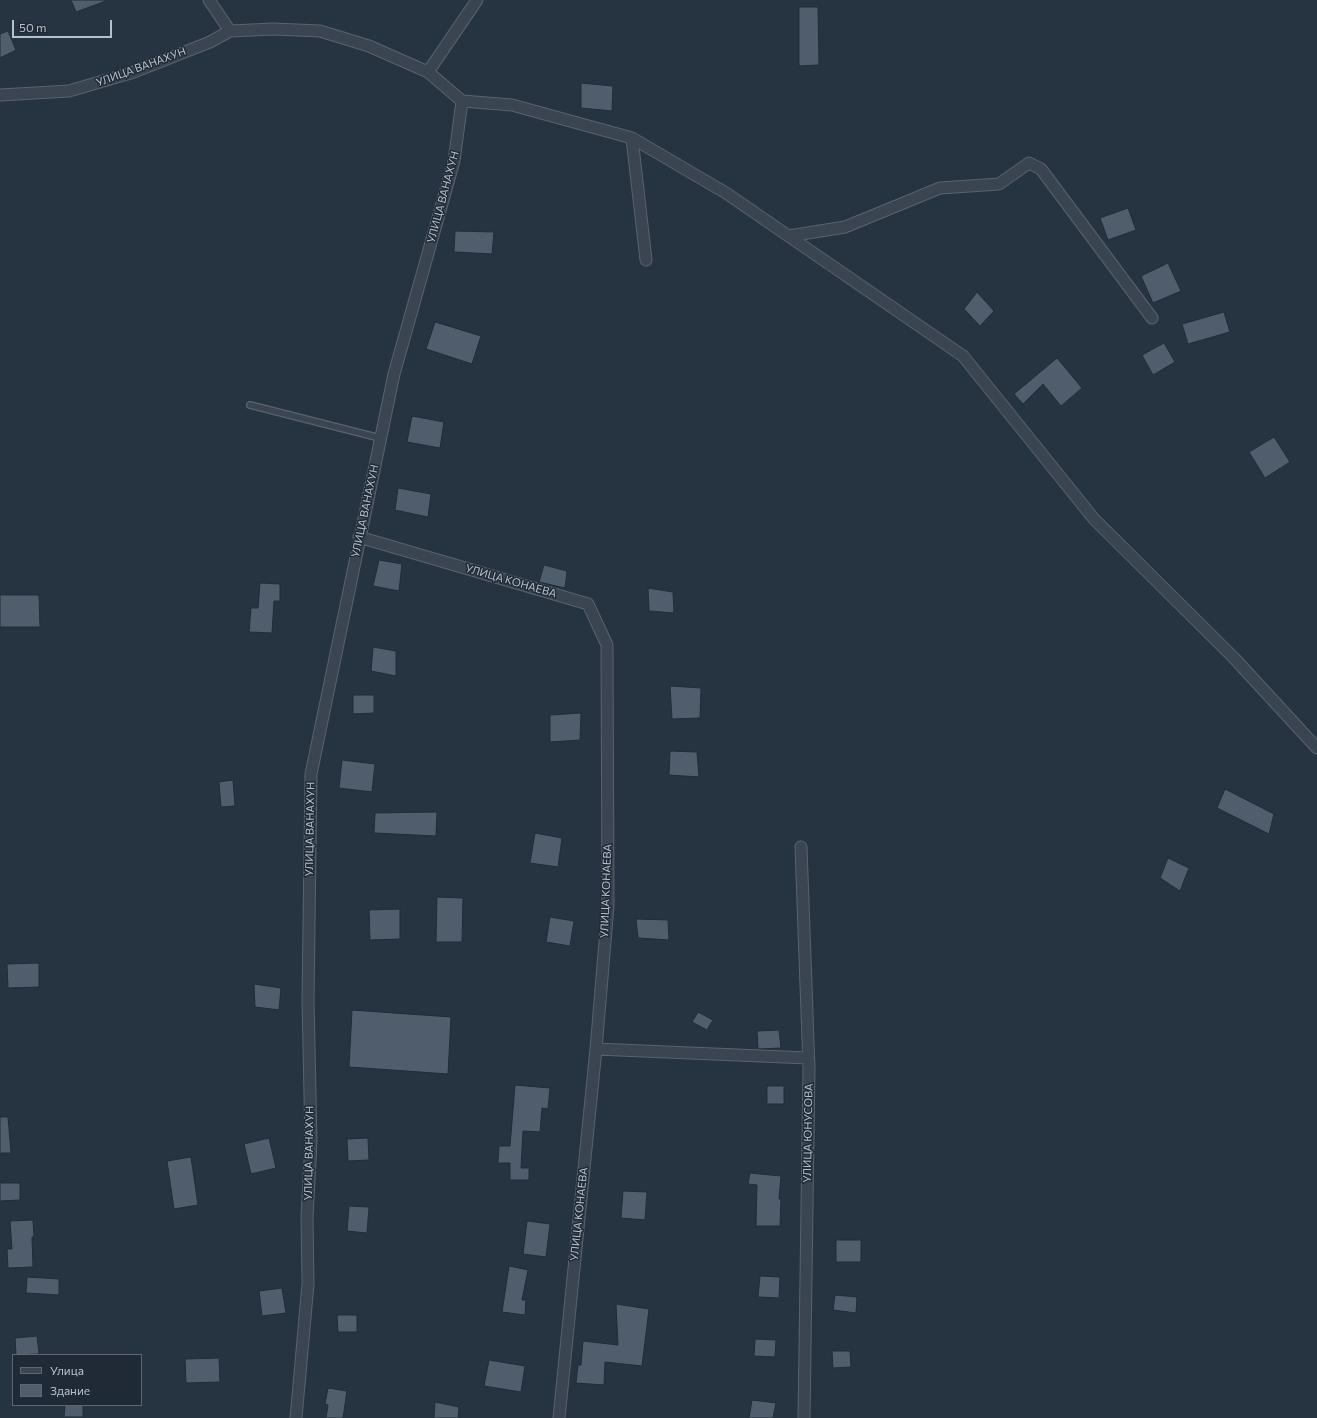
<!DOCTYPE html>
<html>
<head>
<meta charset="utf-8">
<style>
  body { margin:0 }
  #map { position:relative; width:1317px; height:1418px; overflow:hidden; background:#263441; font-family:Commissioner,sans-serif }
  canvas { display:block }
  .legend { position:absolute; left:12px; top:1354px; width:130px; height:52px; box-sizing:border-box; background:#1f2a36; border:1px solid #5c6672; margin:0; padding:5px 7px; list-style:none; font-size:12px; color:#b7c0cb }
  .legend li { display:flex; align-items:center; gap:8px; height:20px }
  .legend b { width:20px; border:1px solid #5c6672 }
  .scale { position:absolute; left:12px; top:20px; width:100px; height:18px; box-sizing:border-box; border:2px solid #b7c0cb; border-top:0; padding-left:5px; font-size:12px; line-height:14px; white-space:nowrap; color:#b7c0cb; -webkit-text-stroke:3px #1f2a36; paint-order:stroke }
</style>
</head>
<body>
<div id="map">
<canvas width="1317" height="1418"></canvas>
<ul class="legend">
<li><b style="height:5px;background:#3a4551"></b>Улица</li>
<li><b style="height:11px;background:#4f5d6c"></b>Здание</li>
</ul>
<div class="scale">50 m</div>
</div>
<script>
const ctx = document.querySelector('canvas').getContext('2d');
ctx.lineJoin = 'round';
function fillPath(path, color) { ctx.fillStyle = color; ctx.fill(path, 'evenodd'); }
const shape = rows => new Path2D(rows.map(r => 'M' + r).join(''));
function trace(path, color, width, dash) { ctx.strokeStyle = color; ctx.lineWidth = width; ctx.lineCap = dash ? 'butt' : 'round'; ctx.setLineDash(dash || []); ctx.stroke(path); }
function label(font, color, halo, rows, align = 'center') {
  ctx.font = font + ' Commissioner,sans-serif'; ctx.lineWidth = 3; ctx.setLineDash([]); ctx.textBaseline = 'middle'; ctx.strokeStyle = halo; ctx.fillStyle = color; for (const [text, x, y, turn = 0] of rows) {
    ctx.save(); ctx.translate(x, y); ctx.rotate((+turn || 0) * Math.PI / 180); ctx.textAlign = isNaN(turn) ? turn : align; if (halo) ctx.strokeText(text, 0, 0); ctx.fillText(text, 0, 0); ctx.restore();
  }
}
const building = shape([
  [71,0,105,0,106,1,76,12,71,0],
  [799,7,818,7,819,65,799,66,799,7],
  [8,31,16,50,0,58,0,34,8,31],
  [581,83,613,86,612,111,581,108,581,83],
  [1128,208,1136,230,1108,240,1100,218,1128,208],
  [455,231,494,232,492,254,454,252,455,231],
  [1168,263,1181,291,1153,303,1141,276,1168,263],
  [977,292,994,311,980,326,964,309,977,292],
  [1224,312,1230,332,1188,344,1182,324,1224,312],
  [435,322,481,336,472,364,426,349,435,322],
  [1164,343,1175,362,1153,375,1142,355,1164,343],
  [1057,358,1082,388,1061,406,1043,384,1023,404,1014,394,1057,358],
  [412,416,444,422,440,448,407,442,412,416],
  [1274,437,1290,462,1265,478,1249,452,1274,437],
  [398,488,431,494,428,517,395,510,398,488],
  [379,560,402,564,399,591,373,586,379,560],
  [544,565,567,571,565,588,539,582,544,565],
  [260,583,280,584,280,601,274,601,272,633,249,632,251,608,258,608,260,583],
  [648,588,673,592,674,613,649,611,648,588],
  [0,595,39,595,40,627,0,627,0,595],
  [373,647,396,651,396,676,371,671,373,647],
  [670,686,701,688,700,718,672,719,670,686],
  [353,695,374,695,374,713,353,714,353,695],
  [581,713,580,740,550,742,550,715,581,713],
  [670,751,697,752,699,777,669,775,670,751],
  [342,760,375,764,372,792,339,788,342,760],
  [233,780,235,806,221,807,219,782,233,780],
  [1225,789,1274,814,1269,834,1217,808,1225,789],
  [437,812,436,836,374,833,375,813,437,812],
  [535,833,562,838,558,867,530,863,535,833],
  [1168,858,1189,868,1180,891,1160,878,1168,858],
  [437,897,463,898,462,942,436,942,437,897],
  [400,909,400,939,370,940,369,910,400,909],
  [550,917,574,921,570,946,546,942,550,917],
  [636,919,668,920,669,940,638,938,636,919],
  [39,963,39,987,8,988,7,964,39,963],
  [254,984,281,988,279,1010,255,1007,254,984],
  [352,1010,451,1017,448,1074,349,1067,352,1010],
  [698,1012,713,1020,707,1030,692,1022,698,1012],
  [779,1030,781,1048,758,1049,757,1031,779,1030],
  [515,1085,550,1088,548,1109,542,1108,540,1132,523,1131,521,1168,529,1168,529,1180,510,1180,510,1163,498,1163,499,1146,510,1146,515,1085],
  [767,1086,784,1086,784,1104,767,1104,767,1086],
  [0,1117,8,1117,11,1153,0,1153,0,1117],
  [269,1138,276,1168,251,1174,244,1144,269,1138],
  [368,1138,369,1160,348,1161,347,1139,368,1138],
  [191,1157,198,1205,174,1209,167,1161,191,1157],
  [750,1173,781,1176,779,1199,781,1199,780,1226,756,1226,757,1185,748,1184,750,1173],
  [0,1183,20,1183,20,1200,0,1201,0,1183],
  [623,1191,647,1192,645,1220,621,1218,623,1191],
  [349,1206,369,1207,367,1233,347,1231,349,1206],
  [33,1220,34,1237,32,1237,33,1267,8,1268,7,1249,12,1249,10,1221,33,1220],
  [527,1221,550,1224,546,1257,523,1254,527,1221],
  [836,1240,861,1240,861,1262,836,1262,836,1240],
  [509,1266,528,1270,522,1300,526,1300,525,1315,502,1312,509,1266],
  [760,1276,780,1277,779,1298,758,1297,760,1276],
  [27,1277,59,1279,59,1295,26,1293,27,1277],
  [282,1288,286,1313,262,1316,259,1291,282,1288],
  [835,1295,857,1297,856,1313,833,1310,835,1295],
  [616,1304,649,1309,642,1366,605,1362,604,1385,576,1383,578,1365,581,1365,583,1341,618,1345,616,1304],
  [337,1315,357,1315,357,1332,338,1332,337,1315],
  [37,1336,39,1354,16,1355,15,1338,37,1336],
  [755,1339,776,1340,775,1357,754,1356,755,1339],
  [832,1351,850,1351,851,1367,833,1368,832,1351],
  [219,1358,220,1382,186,1383,185,1359,219,1358],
  [489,1360,525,1366,521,1392,484,1386,489,1360],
  [328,1388,347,1391,343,1418,326,1418,328,1405,325,1404,328,1388],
  [752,1400,776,1403,773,1418,749,1418,752,1400],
  [435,1402,459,1407,458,1418,434,1418,435,1402],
  [65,1405,83,1405,83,1417,64,1417,65,1405]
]);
fillPath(building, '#4f5d6c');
trace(building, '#212c38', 1);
const service = shape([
  [250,405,380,438]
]);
const minor = shape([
  [209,0,230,31],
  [428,72,477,0],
  [0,95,69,91,134,72,210,42,230,31,273,29,320,31,369,46,428,72,462,101,454,161,394,374,311,774,308,1000,311,1142,307,1217,308,1284,296,1418],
  [462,101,512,105,632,138,726,193,963,356,1094,519,1234,658,1317,748],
  [632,138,646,260],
  [789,236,845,227,940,188,999,184,1029,163,1041,169,1152,318],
  [359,537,588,604,607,645,608,906,596,1049,559,1418],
  [801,847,809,1068,804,1418],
  [596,1049,808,1058]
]);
trace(service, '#58636e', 8);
trace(minor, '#58636e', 13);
trace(service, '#3a4551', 5.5);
trace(minor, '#3a4551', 11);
label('11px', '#b7c0cb', '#1f2a36', [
  ["УЛИЦА ВАНАХУН",141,67,-20],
  ["УЛИЦА ВАНАХУН",443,197,-75],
  ["УЛИЦА ВАНАХУН",365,511,-78],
  ["УЛИЦА КОНАЕВА",511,581,16],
  ["УЛИЦА ВАНАХУН",310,829,-89],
  ["УЛИЦА КОНАЕВА",606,891,-88],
  ["УЛИЦА ЮНУСОВА",808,1133,-89],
  ["УЛИЦА ВАНАХУН",309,1153,-89],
  ["УЛИЦА КОНАЕВА",579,1214,-84]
]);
</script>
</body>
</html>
